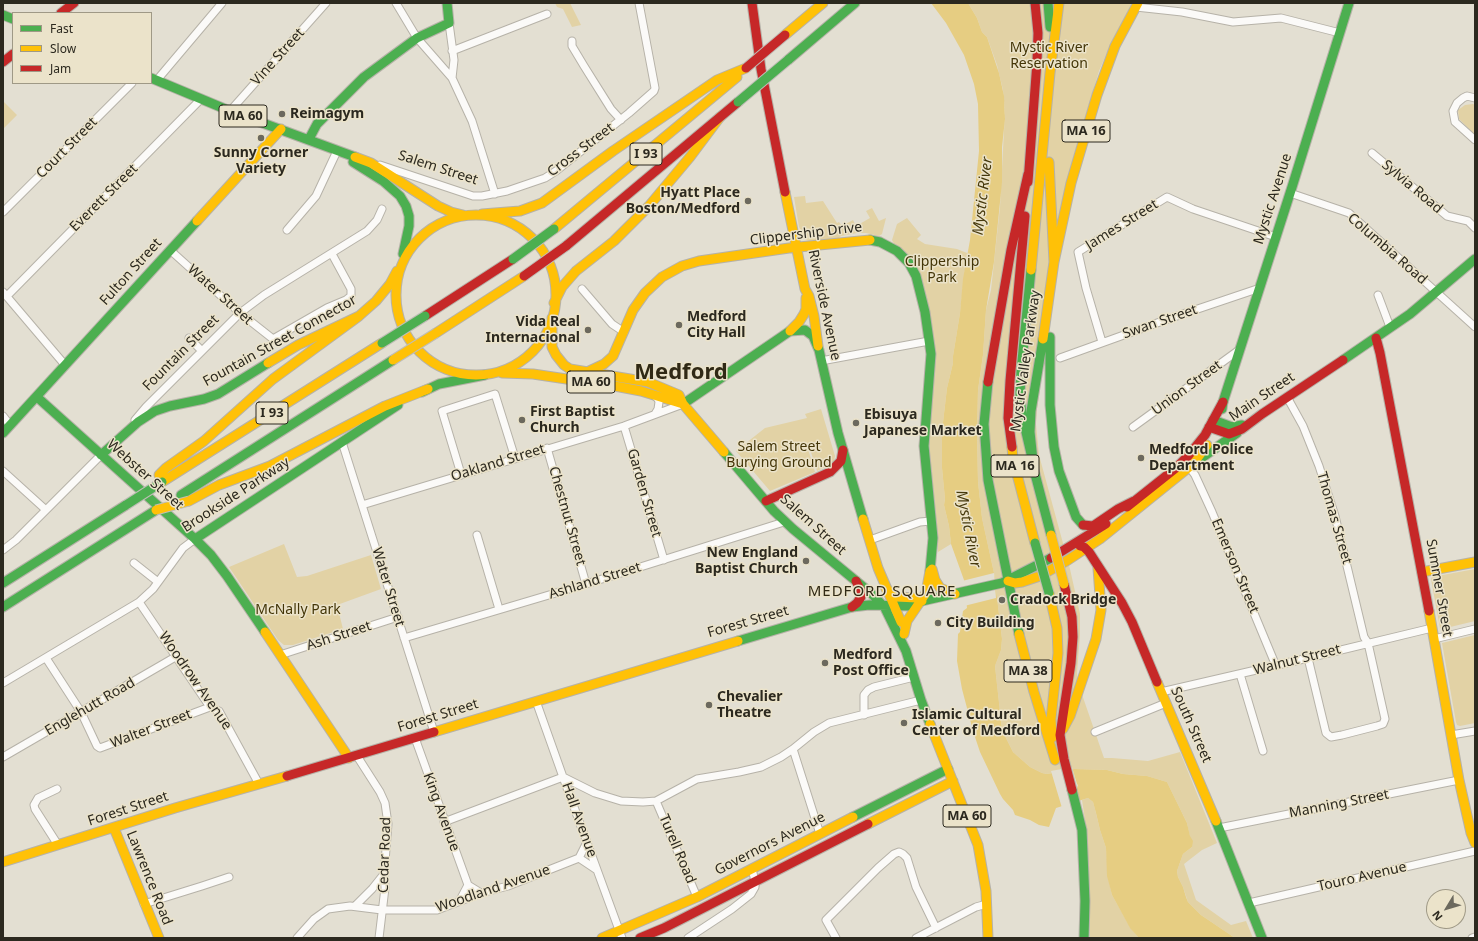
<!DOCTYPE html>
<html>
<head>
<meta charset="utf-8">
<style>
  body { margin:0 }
  #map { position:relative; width:1478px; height:941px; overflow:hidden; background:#e3dfd2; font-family:"Noto Sans",sans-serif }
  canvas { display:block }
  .frame { position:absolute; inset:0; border:4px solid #2c291f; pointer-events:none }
  .legend { position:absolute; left:12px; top:12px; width:140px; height:72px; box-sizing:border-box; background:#ebe3ca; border:1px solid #9f9986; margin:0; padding:5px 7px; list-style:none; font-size:12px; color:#2c291f }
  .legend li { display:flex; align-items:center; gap:8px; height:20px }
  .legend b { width:20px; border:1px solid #9f9986 }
  .north { position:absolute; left:1426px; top:889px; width:40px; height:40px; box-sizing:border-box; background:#ebe3ca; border:1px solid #9f9986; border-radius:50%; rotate:232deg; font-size:11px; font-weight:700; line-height:16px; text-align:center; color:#2c291f }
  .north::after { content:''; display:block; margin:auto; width:14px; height:18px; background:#6c695e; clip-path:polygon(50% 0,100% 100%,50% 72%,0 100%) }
</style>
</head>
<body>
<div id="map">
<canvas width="1478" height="941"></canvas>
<div class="frame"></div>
<ul class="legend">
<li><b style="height:5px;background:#4caf50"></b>Fast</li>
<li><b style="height:5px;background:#ffc107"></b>Slow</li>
<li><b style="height:5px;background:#c62828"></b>Jam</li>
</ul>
<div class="north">N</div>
</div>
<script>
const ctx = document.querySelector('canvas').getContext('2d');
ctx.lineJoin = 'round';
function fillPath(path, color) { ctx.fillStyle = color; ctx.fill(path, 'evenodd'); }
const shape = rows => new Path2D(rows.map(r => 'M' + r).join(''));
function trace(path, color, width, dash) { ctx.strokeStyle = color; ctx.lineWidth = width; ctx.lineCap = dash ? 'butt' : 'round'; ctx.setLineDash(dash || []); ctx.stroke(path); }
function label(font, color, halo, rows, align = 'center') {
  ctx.font = font + ' "Noto Sans",sans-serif'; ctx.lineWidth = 3; ctx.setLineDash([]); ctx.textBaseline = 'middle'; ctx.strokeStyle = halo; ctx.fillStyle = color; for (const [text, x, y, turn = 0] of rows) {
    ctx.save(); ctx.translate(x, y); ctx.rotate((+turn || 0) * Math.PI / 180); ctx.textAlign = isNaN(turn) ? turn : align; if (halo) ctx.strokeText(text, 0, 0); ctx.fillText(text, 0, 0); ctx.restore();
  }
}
fillPath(shape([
  [555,3,570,3,581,25,572,27,563,9,557,7],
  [968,3,1132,3,1109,48,1099,71,1073,158,1037,409,1036,424,1039,455,1070,569,1080,614,1080,635,1077,673,1078,683,1104,758,1112,758,1148,761,1180,752,1217,843,1202,850,1184,864,1196,900,1231,925,1246,921,1253,938,1235,938,1201,915,1188,902,1183,887,1178,877,1177,871,1183,854,1192,847,1187,823,1167,782,1147,776,1123,774,1107,770,1074,769,1047,774,1042,773,1030,767,1013,752,1002,730,995,666,1001,650,1002,639,994,573,982,518,978,482,977,434,978,390,983,355,986,310,991,290,1000,207,1005,112,1003,90,997,65,987,37,982,32,977,18],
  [3,101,17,115,3,129],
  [1473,104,1475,105,1475,135,1459,119,1458,110,1465,105],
  [805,196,806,203,823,201,837,223,839,222,842,226,853,220,856,226,870,218,866,211,872,208,879,221,886,218,882,234,879,236,866,233,857,233,841,236,839,238,811,241,806,240,799,227,794,197],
  [907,218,921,235,917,239,925,244,957,249,967,253,960,313,953,356,953,363,947,388,942,431,942,468,945,499,944,505,949,526,951,544,938,552,937,527,929,444,928,310,892,240,897,224],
  [821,409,835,456,834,461,830,465,817,471,810,449,808,449,815,472,770,491,736,451,765,428,807,418,805,414],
  [284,544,297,577,307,576,371,555,381,589,337,605,343,629,293,645,284,645,278,640,229,567],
  [1475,569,1475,621,1442,629,1440,628,1431,579,1432,577],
  [1475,635,1475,723,1460,726,1457,725,1456,722,1442,643],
  [1088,798,1093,802,1095,809,1100,830,1106,848,1109,882,1112,895,1130,927,1139,938,1090,938,1085,820,1082,800]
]), '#e2d2a5');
fillPath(shape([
  [931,3,968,3,977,18,982,32,987,37,999,73,1004,96,1005,119,1002,147,1002,182,994,262,986,310,983,355,978,390,977,434,978,482,982,518,994,573,1002,639,1001,650,995,666,1002,730,1013,752,1030,767,1042,773,1047,774,1074,769,1107,770,1123,774,1147,776,1167,782,1187,823,1190,836,1193,841,1192,847,1183,854,1177,871,1178,877,1183,887,1186,897,1188,902,1201,915,1235,938,1139,938,1130,928,1112,895,1107,876,1106,848,1100,830,1096,813,1093,802,1088,798,1056,808,1049,827,1039,825,1030,820,1015,815,1013,810,1003,799,1000,794,980,752,973,731,962,689,957,661,958,634,960,632,963,611,967,608,964,580,951,544,949,526,944,505,945,499,942,468,942,431,947,388,953,363,953,356,960,313,963,279,970,240,979,151,978,104,974,84,964,55,946,23]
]), '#e6cd82');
fillPath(shape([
  [994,573,996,598,964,606,962,581],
  [1072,767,1077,784,1078,785,1071,805,1062,808,1051,771]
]), '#e3dfd2');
const street = shape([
  [396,3,417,38,452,78],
  [1136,7,1182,12,1233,22,1281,18,1340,33],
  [449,23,454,60,452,78,472,121,495,194],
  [572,41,572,46,584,66,611,109,621,120],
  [452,51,547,14],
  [157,80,222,3],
  [1475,98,1467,96,1463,98,1457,103,1453,111,1455,122,1475,140],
  [230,111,326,3],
  [1372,153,1447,216,1468,221,1475,228],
  [380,165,473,196,482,196,507,191,545,178,556,171,629,113,654,91,655,88,639,3],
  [1290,193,1349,213,1475,327],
  [3,212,132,83],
  [287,230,316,196,337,151],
  [170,250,240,313,273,339,327,308,346,300,351,296,351,289,332,254],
  [582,289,612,324,624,332],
  [3,292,65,365],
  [1378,295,1390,327],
  [7,296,201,99],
  [189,338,202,351],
  [1102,342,1086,288,1078,252,1167,197,1193,209,1276,237],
  [1060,358,1171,318,1260,288],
  [821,361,929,341],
  [654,395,658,399,659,402,658,409,655,414],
  [1287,397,1303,426,1319,466,1335,516,1364,637,1368,643,1385,719,1383,724,1377,726,1342,735,1331,737,1326,733,1308,658],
  [3,416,10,425],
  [135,420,146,407,240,313,264,295,367,231,377,220,382,209],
  [624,426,664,560],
  [1133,427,1239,350],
  [342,442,434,732],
  [547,448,586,584],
  [1189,467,1195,475,1212,512,1276,666],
  [3,471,46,510],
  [461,474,442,411,495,394,515,458],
  [362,505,624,426,683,404],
  [477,535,499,609],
  [870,540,920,522,931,521],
  [3,550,16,540,101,455],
  [134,563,158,582],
  [139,602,210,707,219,711,259,784],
  [404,638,586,584,784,522],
  [1434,639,1475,629],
  [280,655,398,617],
  [46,658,81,712,97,746,100,748,210,707],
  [1240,674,1263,751],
  [3,683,139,602,153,589,183,548,195,539],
  [1161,692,1308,658,1432,628],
  [536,701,563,777,622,938],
  [864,715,864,695,868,690,874,687,914,677],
  [1095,732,1166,703],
  [1451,735,1475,731],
  [415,738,468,885,481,893],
  [793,749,820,834],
  [357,756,380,792,385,803,388,824,384,874,385,888,379,938],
  [3,757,177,656],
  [57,789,38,798,34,805,35,809,58,845],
  [656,801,697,897],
  [444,822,563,777,595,793,621,801,643,802,656,801,697,779,739,772,761,767,781,757,793,749,814,732,829,723,921,700],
  [1219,828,1459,780],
  [579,858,597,870],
  [460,900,468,885],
  [1249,903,1475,851],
  [144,904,202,886,229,877],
  [355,906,372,889,384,874],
  [297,938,314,919,328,909,350,906,382,910,437,910,481,893,508,886,579,858,587,842],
  [688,938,732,909,751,894,755,887,755,881,752,869],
  [836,938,826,920,878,868,894,854,899,852,903,854,907,858,916,887,936,928],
  [916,938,976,907,987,904],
  [1472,938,1475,937]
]);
const fast = shape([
  [1048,3,1050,27],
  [3,15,13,19],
  [788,60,855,3],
  [151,78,230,111,355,157],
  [309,139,317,124,364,77,417,38,449,23,447,3],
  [353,162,383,181,400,196,406,206,409,216,409,226,403,254],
  [870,240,880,242,897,251,909,263,916,276,925,312,931,354,924,446,933,538,930,571],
  [1031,270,1021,371,1020,396,1022,415,1032,458],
  [1050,337,1050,405,1054,447,1059,471,1076,517,1083,525],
  [1043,339,1031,411,1030,432,1034,470,1051,535],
  [1343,360,1410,314,1475,259],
  [988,382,984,424,988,480,1019,634],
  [422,392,439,384,485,375],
  [37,397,195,539,211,555,227,576,265,632],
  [683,404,790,331,805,330,813,336,819,350,838,433,863,519],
  [1222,409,1223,402,1292,187,1349,3],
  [1213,420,1232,427,1242,425],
  [3,433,197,221],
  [724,452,774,511,793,529,873,595,885,608,906,651,921,700,930,724],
  [101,455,138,422,155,411,170,406,204,399,218,394,268,363],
  [1200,459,1237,433],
  [181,495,393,360],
  [195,539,398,405],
  [3,583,126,505],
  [3,607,156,510],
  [738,641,852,607,869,605,910,606,922,601,1002,583,1051,558],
  [1072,790,1082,830,1085,901,1084,938],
  [853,817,948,769],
  [1216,821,1262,938]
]);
const slow = shape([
  [785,35,823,3],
  [355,157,371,163,438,206,451,212,463,215],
  [1049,162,1054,262],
  [785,192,805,289,809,296,814,316,818,346],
  [482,214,520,211,542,203,613,151,717,80,746,68],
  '396 295a80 80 0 1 1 160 0a80 80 0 1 1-160 0Z',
  [197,221,281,129],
  [554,229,737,77],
  [1031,270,1050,73,1059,3],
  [554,303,562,287,576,271,614,241,649,206,690,157,720,117],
  [552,318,552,347,556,355,564,365,570,369,648,382,679,395,683,404,724,452],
  [790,331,799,322,804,314,806,309,806,298],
  [436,333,524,276],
  [1043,339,1054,262,1071,183,1097,95,1115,46,1138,3],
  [268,363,298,345,359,316,376,301,390,284,397,271],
  [587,372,604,364,613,356,633,310,645,293,662,277,682,266,699,261,789,248,870,240],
  [502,373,533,374,620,387,641,391,683,404],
  [1012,447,1013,459,1035,543],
  [159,475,166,468,204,441,273,379,359,316],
  [162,482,382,343],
  [189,501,219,485,270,466,385,406,428,389],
  [863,519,878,568,901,622],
  [932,569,935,580,940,588,955,594],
  [1422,572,1475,562],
  [1008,581,1015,583,1022,582,1040,576,1068,560,1100,539,1193,464,1207,445],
  [886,589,898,597,916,598,922,601],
  [1049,593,1057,628,1058,653,1051,719,1052,738],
  [1429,611,1459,780,1471,833,1475,843],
  [265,632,349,758],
  [904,634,907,621,926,593,930,571],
  [1019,634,1034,692,1055,760],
  [1157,682,1216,821],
  [930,724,978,845,986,891,988,938],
  [1063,729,1070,716,1096,639,1101,610,1098,568],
  [434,732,738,641],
  [868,824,953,781],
  [114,828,159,938],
  [3,862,175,808,287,776],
  [602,938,697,897,853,817]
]);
const jam = shape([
  [752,3,761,69,785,192],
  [61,13,74,3],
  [3,62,13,54],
  [1028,182,1037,62,1038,33,1035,3],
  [566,246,738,102],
  [425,316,513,259],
  [1376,338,1380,353,1429,611],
  [988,382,1011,250,1028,174],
  [1209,427,1229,434,1242,429,1262,414,1343,360],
  [1012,447,1008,418,1010,381,1025,216],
  [766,501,830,472,841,461,843,450],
  [1127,507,1176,468,1189,455,1205,435,1223,402],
  [1083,525,1093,526,1118,509,1134,501],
  [1080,546,1084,547,1089,552,1122,603,1132,622,1157,682],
  [1051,558,1106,524],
  [1064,584,1072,617,1073,637,1071,663,1060,735,1064,759,1072,790],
  [852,607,857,603,861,597,861,591,856,581],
  [287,776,434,732],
  [640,938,664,928,868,824]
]);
trace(street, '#b6b2a8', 9);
trace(fast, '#b6b2a8', 11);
trace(slow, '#b6b2a8', 11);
trace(jam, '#b6b2a8', 11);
trace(street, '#fbfaf8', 7);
trace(fast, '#4caf50', 9);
trace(slow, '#ffc107', 9);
trace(jam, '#c62828', 9);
const fastBridge = shape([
  [738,102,788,60],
  [513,259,554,229],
  [382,343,425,316],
  [126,505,162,482],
  [1035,543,1049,593]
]);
const slowBridge = shape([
  [393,360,436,333],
  [156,510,189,501],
  [1051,535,1064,584]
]);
const jamBridge = shape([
  [746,68,785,35],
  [524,276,566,246]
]);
trace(fastBridge, '#bfbdb6', 11, []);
trace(slowBridge, '#bfbdb6', 11, []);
trace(jamBridge, '#bfbdb6', 11, []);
trace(fastBridge, '#4caf50', 9);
trace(slowBridge, '#ffc107', 9);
trace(jamBridge, '#c62828', 9);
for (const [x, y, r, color] of [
  [282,114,4,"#6c695e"],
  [261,138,4,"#6c695e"],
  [748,201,4,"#6c695e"],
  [679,325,4,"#6c695e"],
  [588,330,4,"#6c695e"],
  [522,420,4,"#6c695e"],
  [856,423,4,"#6c695e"],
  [1141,458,4,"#6c695e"],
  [806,561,4,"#6c695e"],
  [1002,600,4,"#6c695e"],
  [938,623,4,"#6c695e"],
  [825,663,4,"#6c695e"],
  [709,705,4,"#6c695e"],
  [904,723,4,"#6c695e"]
]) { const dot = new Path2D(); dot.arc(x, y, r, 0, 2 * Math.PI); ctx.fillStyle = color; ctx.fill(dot); trace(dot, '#ebe3ca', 1.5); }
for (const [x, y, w] of [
  [243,116,48],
  [1086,131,48],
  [646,154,32],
  [591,382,48],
  [272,413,32],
  [1015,466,48],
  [1028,671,48],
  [967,816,48]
]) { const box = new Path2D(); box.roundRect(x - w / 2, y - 11, w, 22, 3); ctx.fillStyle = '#ebe3ca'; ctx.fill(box); trace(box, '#2c291f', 1); }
label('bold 13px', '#2c291f', null, [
  ["MA 60",243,116],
  ["MA 16",1086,131],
  ["I 93",646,154],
  ["MA 60",591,382],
  ["I 93",272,413],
  ["MA 16",1015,466],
  ["MA 38",1028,671],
  ["MA 60",967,816]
]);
label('14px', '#433507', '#ebe3ca', [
  ["Mystic River",1049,48],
  ["Reservation",1049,64],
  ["Clippership",942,262],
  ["Park",942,278],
  ["Salem Street",779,447],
  ["Burying Ground",779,463],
  ["McNally Park",298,610]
]);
label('14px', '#2c291f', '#ebe3ca', [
  ["Vine Street",278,57,-48],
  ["Court Street",67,148,-45],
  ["Cross Street",581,150,-37],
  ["Salem Street",438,168,18],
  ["Sylvia Road",1412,187,40],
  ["Everett Street",104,198,-45],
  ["Mystic Avenue",1273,199,-72],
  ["James Street",1122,225,-32],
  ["Clippership Drive",806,234,-7],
  ["Columbia Road",1387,249,41],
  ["Fulton Street",131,272,-48],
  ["Water Street",220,295,42],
  ["Riverside Avenue",824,305,78],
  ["Swan Street",1160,322,-19],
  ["Fountain Street Connector",280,341,-29],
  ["Fountain Street",181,353,-45],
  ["Mystic Valley Parkway",1026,361,-82],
  ["Union Street",1187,388,-36],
  ["Main Street",1262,397,-34],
  ["Oakland Street",498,463,-17],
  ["Webster Street",145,475,42],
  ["Garden Street",644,493,74],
  ["Brookside Parkway",236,495,-33],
  ["Chestnut Street",567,516,74],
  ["Thomas Street",1334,518,74],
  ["Salem Street",813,525,42],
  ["Emerson Street",1235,566,67],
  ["Ashland Street",595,581,-17],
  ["Water Street",388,587,73],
  ["Summer Street",1439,588,80],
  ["Forest Street",748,622,-16],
  ["Ash Street",339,636,-18],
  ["Walnut Street",1297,660,-14],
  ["Woodrow Avenue",195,681,55],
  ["Englehutt Road",90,707,-30],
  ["Forest Street",438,716,-17],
  ["South Street",1191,725,66],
  ["Walter Street",151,729,-21],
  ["Manning Street",1339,804,-11],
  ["Forest Street",128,809,-18],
  ["King Avenue",441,812,70],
  ["Hall Avenue",579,820,70],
  ["Governors Avenue",770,844,-27],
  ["Turell Road",677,849,67],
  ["Cedar Road",385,855,-88],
  ["Touro Avenue",1362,877,-13],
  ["Lawrence Road",149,878,68],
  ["Woodland Avenue",493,889,-19]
]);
label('bold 14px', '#2c291f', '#ebe3ca', [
  ["Reimagym",290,114],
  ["Sunny Corner",261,153,"center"],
  ["Variety",261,169,"center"],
  ["Hyatt Place",740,193,"right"],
  ["Boston/Medford",740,209,"right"],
  ["Medford",687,317],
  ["City Hall",687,333],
  ["Vida Real",580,322,"right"],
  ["Internacional",580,338,"right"],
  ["First Baptist",530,412],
  ["Church",530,428],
  ["Ebisuya",864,415],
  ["Japanese Market",864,431],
  ["Medford Police",1149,450],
  ["Department",1149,466],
  ["New England",798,553,"right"],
  ["Baptist Church",798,569,"right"],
  ["Cradock Bridge",1010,600],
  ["City Building",946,623],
  ["Medford",833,655],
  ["Post Office",833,671],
  ["Chevalier",717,697],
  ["Theatre",717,713],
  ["Islamic Cultural",912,715],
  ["Center of Medford",912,731]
], 'left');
label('italic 15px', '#473a0d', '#ebe3ca', [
  ["Mystic River",983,196,-83],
  ["Mystic River",968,529,79]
]);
ctx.letterSpacing = '1px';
label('15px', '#302915', '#ebe3ca', [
  ["MEDFORD SQUARE",882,592]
]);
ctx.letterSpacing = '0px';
label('bold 22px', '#302915', '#ebe3ca', [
  ["Medford",681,373]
]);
</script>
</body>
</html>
